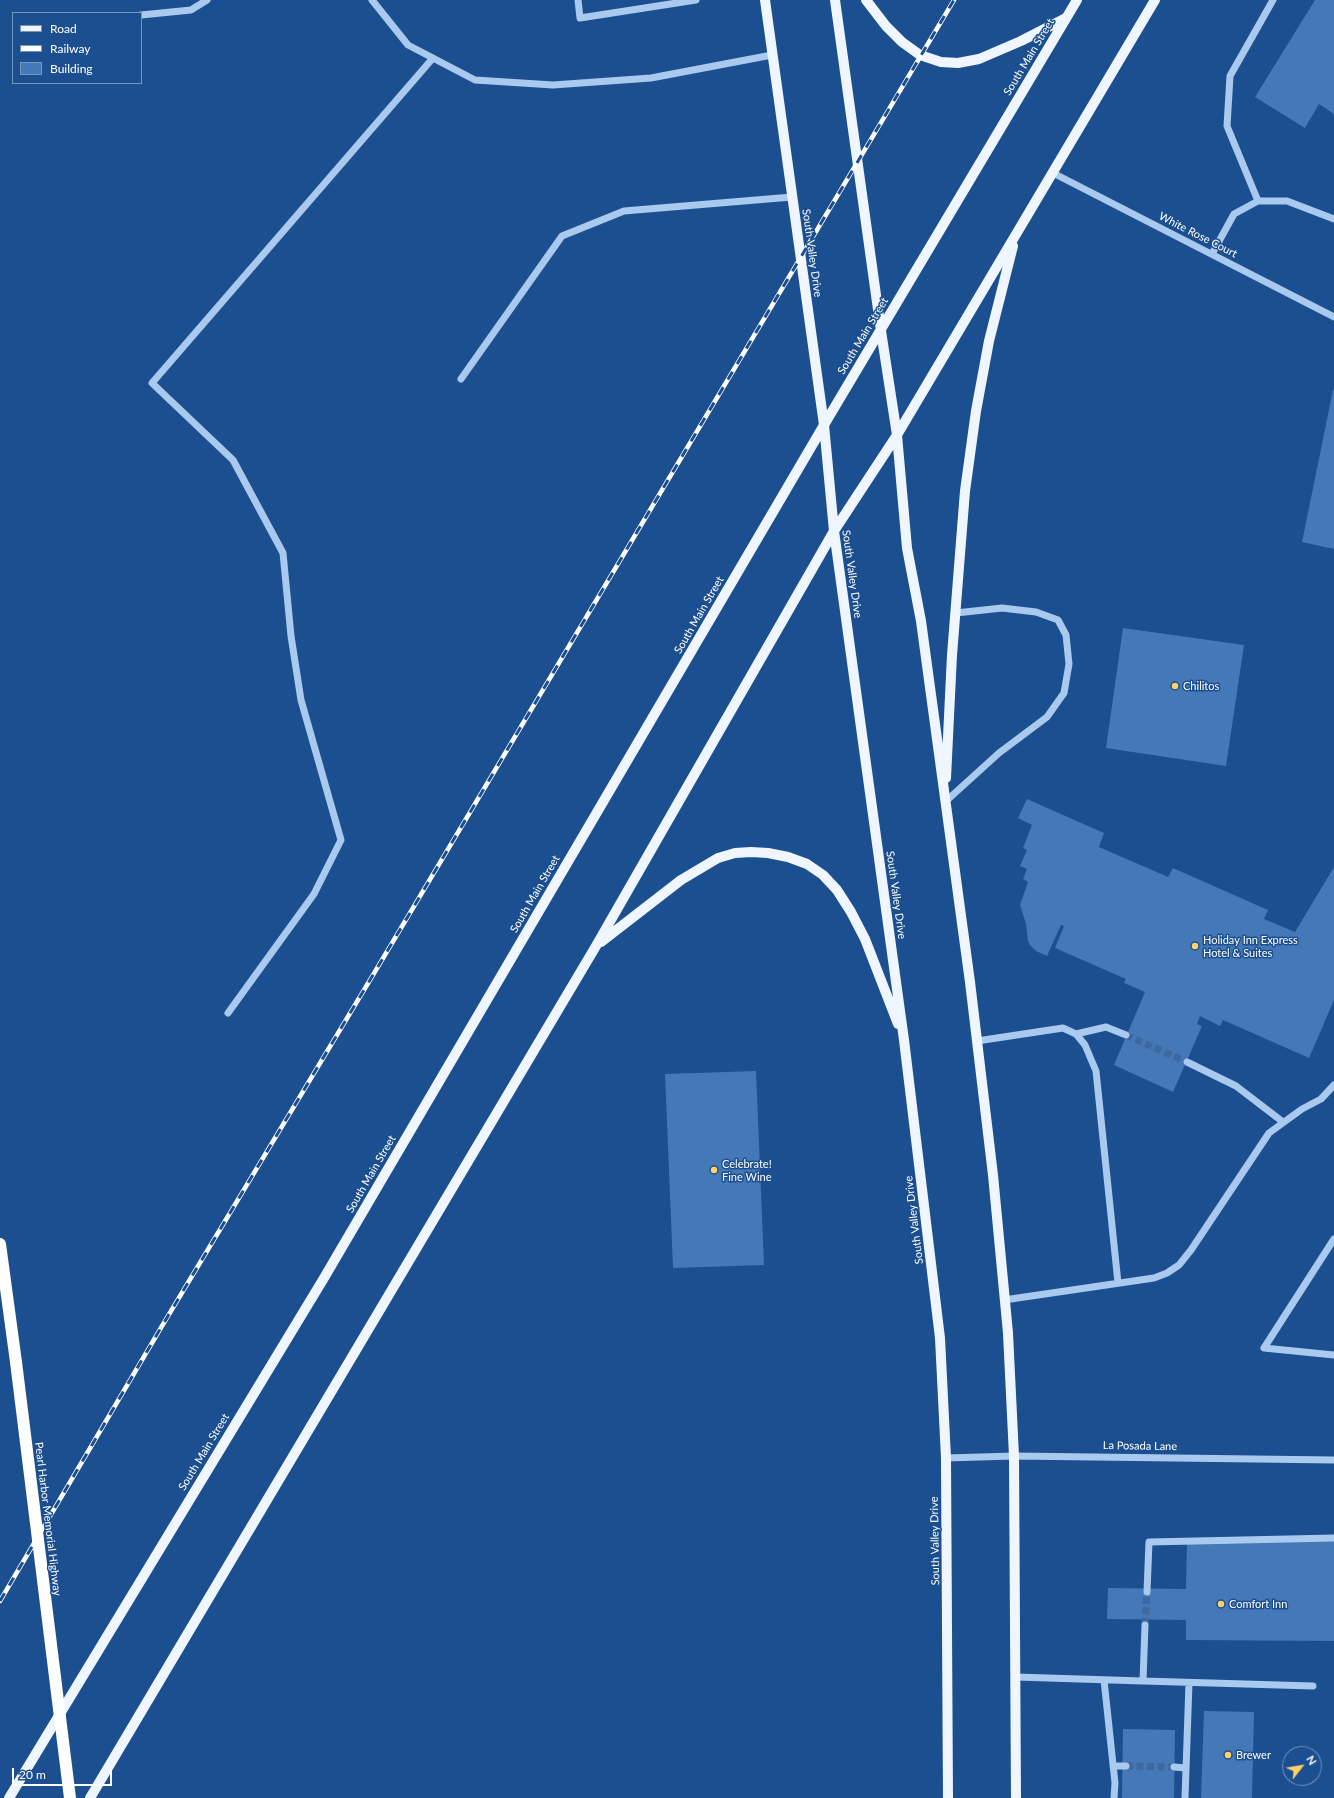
<!DOCTYPE html>
<html>
<head>
<meta charset="utf-8">
<style>
  body { margin:0 }
  #map { position:relative; width:1334px; height:1798px; overflow:hidden; background:#1b4f8f; font-family:Lato,sans-serif }
  canvas { display:block }
  .legend { position:absolute; left:12px; top:12px; width:130px; height:72px; box-sizing:border-box; background:#1b4f8f; border:1px solid #7695bc; margin:0; padding:5px 7px; list-style:none; font-size:12px; color:#fff }
  .legend li { display:flex; align-items:center; gap:8px; height:20px }
  .legend b { width:20px; border:1px solid #7695bc }
  .north { position:absolute; left:1282px; top:1746px; width:40px; height:40px; box-sizing:border-box; background:#1b4f8f; border:1px solid #7695bc; border-radius:50%; rotate:59deg; font-size:11px; font-weight:700; line-height:16px; text-align:center; color:#fff }
  .north::after { content:''; display:block; margin:auto; width:14px; height:18px; background:#ffd166; clip-path:polygon(50% 0,100% 100%,50% 72%,0 100%) }
  .scale { position:absolute; left:12px; top:1768px; width:100px; height:18px; box-sizing:border-box; border:2px solid #fff; border-top:0; padding-left:5px; font-size:12px; line-height:14px; white-space:nowrap; color:#fff; -webkit-text-stroke:3px #1b4f8f; paint-order:stroke }
</style>
</head>
<body>
<div id="map">
<canvas width="1334" height="1798"></canvas>
<ul class="legend">
<li><b style="height:5px;background:#f0f6ff"></b>Road</li>
<li><b style="height:5px;background:#fff"></b>Railway</li>
<li><b style="height:11px;background:#4478b7"></b>Building</li>
</ul>
<div class="north">N</div>
<div class="scale">20 m</div>
</div>
<script>
const ctx = document.querySelector('canvas').getContext('2d');
ctx.lineJoin = 'round';
function fillPath(path, color) { ctx.fillStyle = color; ctx.fill(path, 'evenodd'); }
const shape = rows => new Path2D(rows.map(r => 'M' + r).join(''));
function trace(path, color, width, dash) { ctx.strokeStyle = color; ctx.lineWidth = width; ctx.lineCap = dash ? 'butt' : 'round'; ctx.setLineDash(dash || []); ctx.stroke(path); }
function label(font, color, halo, rows, align = 'center') {
  ctx.font = font + ' Lato,sans-serif'; ctx.lineWidth = 3; ctx.setLineDash([]); ctx.textBaseline = 'middle'; ctx.strokeStyle = halo; ctx.fillStyle = color; for (const [text, x, y, turn = 0] of rows) {
    ctx.save(); ctx.translate(x, y); ctx.rotate((+turn || 0) * Math.PI / 180); ctx.textAlign = isNaN(turn) ? turn : align; if (halo) ctx.strokeText(text, 0, 0); ctx.fillText(text, 0, 0); ctx.restore();
  }
}
fillPath(shape([
  [1315,0,1334,0,1334,114,1319,104,1305,128,1255,97],
  [1333,390,1334,390,1334,549,1302,542],
  [1123,628,1244,645,1226,766,1106,748],
  [1027,799,1104,833,1099,847,1168,877,1173,868,1268,910,1264,919,1295,932,1334,867,1334,1000,1309,1058,1223,1020,1220,1026,1200,1016,1197,1024,1202,1026,1173,1092,1114,1065,1145,992,1124,983,1126,979,1055,948,1064,926,1061,925,1047,956,1036,951,1030,945,1028,941,1026,924,1020,905,1028,882,1023,879,1027,869,1020,866,1027,850,1023,848,1032,825,1018,818],
  [756,1071,764,1265,673,1268,665,1074],
  [1187,1539,1334,1541,1334,1641,1186,1640,1186,1620,1107,1619,1108,1588,1186,1589],
  [1204,1711,1254,1712,1252,1798,1201,1798],
  [1123,1729,1175,1730,1174,1798,1122,1798]
]), '#4478b7');
trace(shape([
  [1126,1035,1187,1062],
  [1145,1625,1147,1592],
  [1126,1766,1174,1767]
]), '#3d69a0', 7, [7, 3.5]);
trace(shape([
  [372,0,408,45,475,80,553,85,651,78,772,55],
  [578,0,580,18,696,0],
  [141,15,191,10,207,0],
  [1053,173,1334,317],
  [1258,201,1227,126,1230,76,1273,0],
  [1212,254,1234,214,1258,201,1287,201,1334,219],
  [461,379,562,236,624,211,792,197],
  [945,802,999,753,1047,717,1064,693,1069,664,1066,635,1058,620,1036,612,1002,608,956,613],
  [228,1013,314,894,341,840,301,700,291,636,283,553,233,460,152,383,433,58],
  [1076,1034,1106,1027,1126,1035],
  [977,1041,1063,1028,1076,1034,1085,1045,1096,1071,1118,1283],
  [1187,1062,1236,1086,1283,1122],
  [1334,1239,1264,1348,1334,1355],
  [1004,1300,1154,1278,1167,1273,1179,1265,1191,1250,1269,1133,1302,1109,1321,1099,1334,1085],
  [946,1458,1014,1456,1334,1460],
  [1147,1592,1149,1542,1334,1538],
  [1016,1677,1143,1681,1145,1625],
  [1104,1680,1115,1783,1114,1798],
  [1143,1681,1313,1686],
  [1113,1766,1126,1766],
  [1174,1767,1186,1768],
  [1185,1798,1189,1683]
]), '#a9c9ee', 7);
trace(shape([
  [765,0,824,425,834,531,904,1040,940,1338,946,1458,948,1798],
  [835,0,881,331,897,435,907,548,921,621,970,982,993,1175,1008,1333,1014,1456,1016,1798],
  [866,0,886,26,902,42,920,55,941,62,958,63,979,59,1021,41,1066,18],
  [946,778,952,655,965,491,976,411,989,341,1013,246],
  [601,942,681,880,718,858,735,853,751,852,768,853,788,857,807,864,823,875,837,890,851,912,865,939,898,1024],
  [9,1798,324,1278,824,425,1077,0],
  [90,1798,596,946,834,531,897,435,1155,0]
]), '#f0f6ff', 10);
trace(shape([
  [0,1244,16,1362]
]), '#fff', 12);
const rail = shape([
  [0,1601,162,1326,376,970,954,0]
]);
trace(rail, '#fff', 4.5);
trace(rail, '#1b4f8f', 3, [9]);
trace(shape([
  [16,1362,70,1798]
]), '#fff', 12);
for (const [x, y, r, color] of [
  [1175,686,4,"#ffd166"],
  [1195,946,4,"#ffd166"],
  [714,1170,4,"#ffd166"],
  [1221,1604,4,"#ffd166"],
  [1228,1755,4,"#ffd166"]
]) { const dot = new Path2D(); dot.arc(x, y, r, 0, 2 * Math.PI); ctx.fillStyle = color; ctx.fill(dot); trace(dot, '#1b4f8f', 1.5); }
label('11px', '#fff', '#1b4f8f', [
  ["South Main Street",1029,57,-59],
  ["White Rose Court",1198,235,27],
  ["South Valley Drive",812,253,82],
  ["South Main Street",863,336,-59],
  ["South Valley Drive",852,574,82],
  ["South Main Street",699,615,-60],
  ["South Main Street",535,894,-60],
  ["South Valley Drive",896,895,82],
  ["South Main Street",371,1174,-60],
  ["South Valley Drive",914,1220,-97],
  ["La Posada Lane",1140,1446,1],
  ["South Main Street",204,1452,-59],
  ["Pearl Harbor Memorial Highway",48,1519,83],
  ["South Valley Drive",935,1541,-91]
]);
label('11px', '#fff', '#1b4f8f', [
  ["Chilitos",1183,686],
  ["Holiday Inn Express",1203,940],
  ["Hotel & Suites",1203,953],
  ["Celebrate!",722,1164],
  ["Fine Wine",722,1177],
  ["Comfort Inn",1229,1604],
  ["Brewer",1236,1755]
], 'left');
</script>
</body>
</html>
